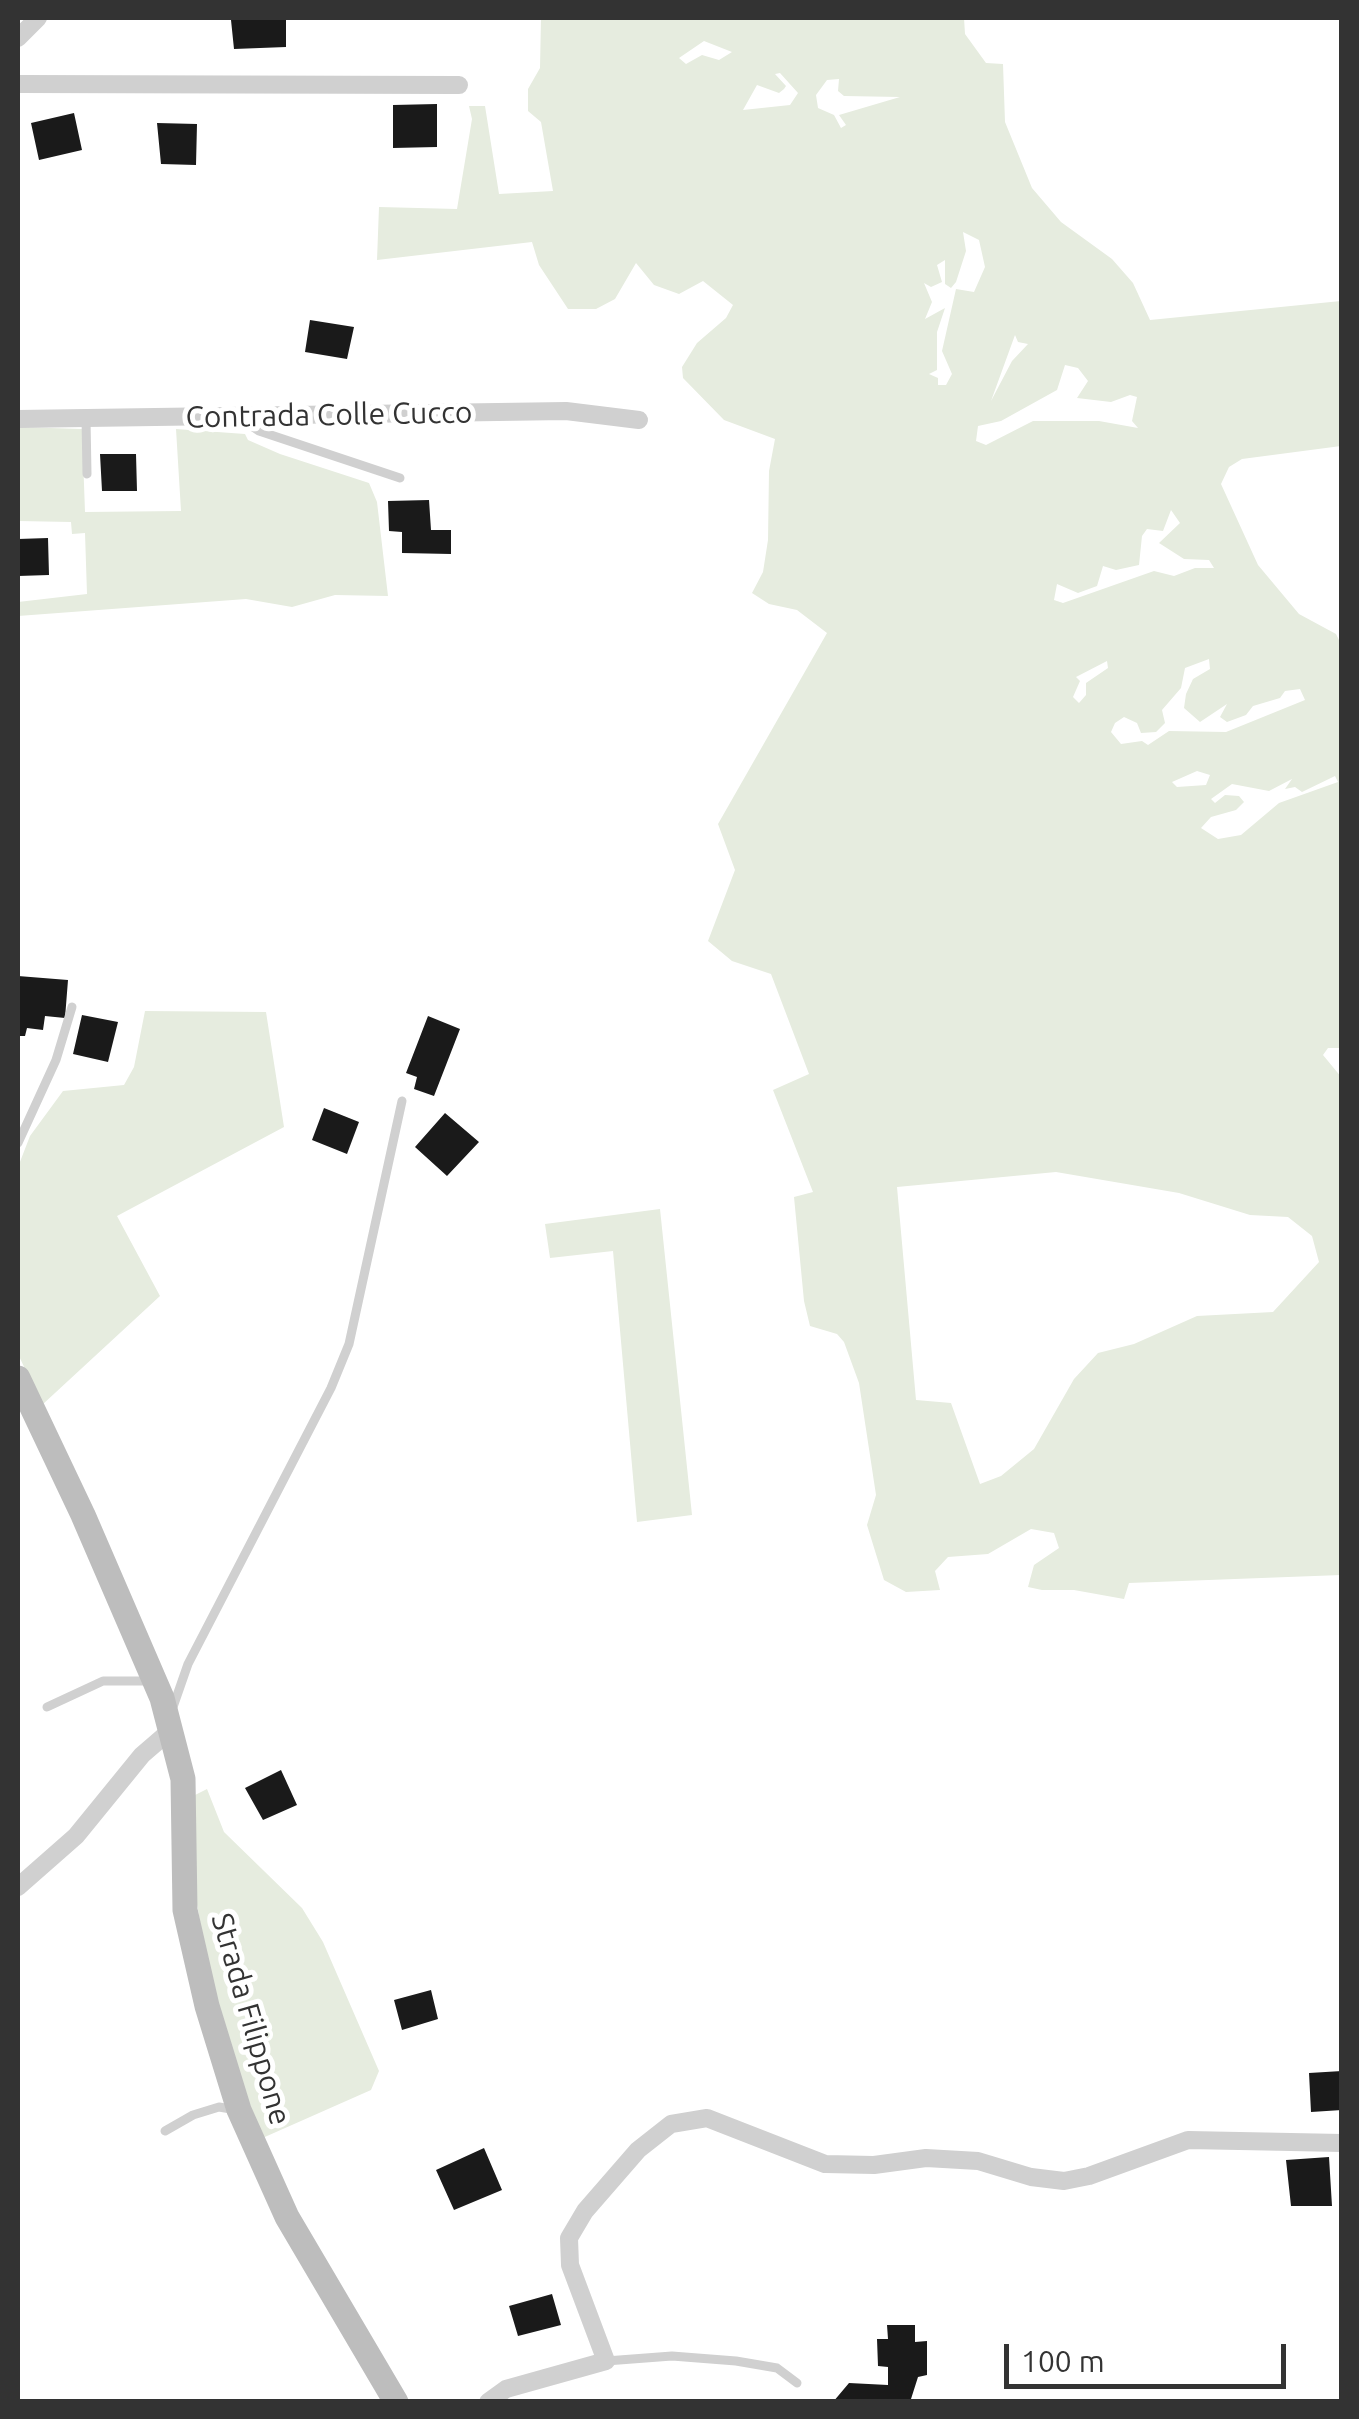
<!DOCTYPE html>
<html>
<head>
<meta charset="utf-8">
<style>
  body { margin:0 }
  #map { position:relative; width:1359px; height:2419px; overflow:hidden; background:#fff; font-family:Ubuntu,sans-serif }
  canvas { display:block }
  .frame { position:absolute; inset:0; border:20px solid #333; pointer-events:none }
  .scale { position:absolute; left:1004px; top:2344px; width:282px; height:45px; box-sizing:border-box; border:5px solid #333; border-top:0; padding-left:12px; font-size:30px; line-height:35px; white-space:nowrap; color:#333; -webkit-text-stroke:8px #fff; paint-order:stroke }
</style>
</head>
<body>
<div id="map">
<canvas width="1359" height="2419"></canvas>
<div class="frame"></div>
<div class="scale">100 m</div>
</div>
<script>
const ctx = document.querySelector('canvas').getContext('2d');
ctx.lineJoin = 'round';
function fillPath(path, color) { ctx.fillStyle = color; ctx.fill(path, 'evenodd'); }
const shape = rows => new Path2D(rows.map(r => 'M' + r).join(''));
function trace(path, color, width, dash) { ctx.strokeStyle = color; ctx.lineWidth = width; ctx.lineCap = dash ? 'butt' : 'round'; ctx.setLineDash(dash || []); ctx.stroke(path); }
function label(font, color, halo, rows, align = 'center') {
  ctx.font = font + ' Ubuntu,sans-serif'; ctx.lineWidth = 10; ctx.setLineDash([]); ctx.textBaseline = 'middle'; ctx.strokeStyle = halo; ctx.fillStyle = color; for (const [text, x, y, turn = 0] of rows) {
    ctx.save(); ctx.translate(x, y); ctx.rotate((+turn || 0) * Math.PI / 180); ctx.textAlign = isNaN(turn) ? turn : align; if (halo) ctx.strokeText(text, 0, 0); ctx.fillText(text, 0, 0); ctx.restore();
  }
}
fillPath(shape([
  [541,18,964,18,965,34,986,63,1003,64,1005,122,1032,188,1061,222,1112,259,1133,283,1150,320,1341,301,1341,446,1242,459,1229,467,1221,484,1258,565,1299,614,1336,634,1341,644,1342,1048,1328,1048,1323,1055,1342,1078,1341,1575,1129,1583,1124,1599,1074,1590,1042,1590,1028,1587,1034,1565,1059,1548,1054,1533,1031,1529,988,1554,948,1557,935,1571,940,1590,906,1592,884,1580,867,1525,876,1495,859,1383,844,1342,837,1334,810,1326,804,1301,794,1197,813,1192,773,1090,809,1074,771,974,732,961,708,941,735,870,718,824,827,633,797,610,769,604,752,593,763,572,768,540,769,471,775,439,724,420,683,378,682,367,697,343,726,318,733,305,703,281,679,294,654,285,636,263,615,299,596,309,568,309,539,265,532,242,377,260,379,207,457,209,472,119,469,106,485,106,499,194,553,191,541,122,528,111,528,89,540,68],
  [704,41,732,52,719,60,702,55,686,64,679,58],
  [780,73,798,93,790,105,743,110,757,85,779,93,784,89,786,86,775,74],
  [839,79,838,91,844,96,900,97,839,115,846,125,841,128,834,115,818,108,816,95,827,80],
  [963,232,979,240,985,267,974,292,956,289,942,351,952,374,946,385,938,385,938,378,929,374,937,370,937,332,945,308,925,319,932,302,924,283,931,287,942,282,937,265,945,260,945,284,951,288,956,282,966,251],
  [1015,335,1018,342,1028,344,1012,361,991,401],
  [1065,365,1078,368,1088,381,1077,398,1111,402,1130,395,1137,397,1132,421,1138,428,1099,421,1033,421,986,445,976,441,978,426,1001,421,1057,390],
  [1171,510,1180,523,1159,543,1184,559,1209,560,1214,568,1195,568,1174,576,1154,571,1063,603,1054,600,1057,584,1078,593,1097,586,1103,566,1116,570,1139,565,1142,536,1147,529,1163,531],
  [1209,659,1210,669,1193,679,1186,694,1184,708,1200,722,1227,704,1220,717,1227,722,1246,715,1253,706,1280,698,1285,691,1300,689,1305,700,1226,732,1169,731,1148,745,1142,741,1121,744,1111,732,1115,723,1124,717,1137,723,1141,733,1156,732,1165,723,1162,710,1181,688,1185,668],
  [1107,661,1108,668,1086,683,1086,695,1079,703,1073,697,1080,681,1076,677],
  [1197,771,1210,775,1206,785,1177,787,1172,782],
  [1335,776,1338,782,1279,803,1241,835,1218,839,1201,828,1211,817,1236,810,1244,802,1239,796,1225,795,1215,803,1211,799,1232,784,1269,791,1292,779,1285,789,1295,787,1302,792],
  [1056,1172,1179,1193,1250,1215,1288,1217,1312,1236,1319,1262,1273,1312,1197,1316,1134,1344,1098,1353,1074,1379,1034,1449,1001,1476,980,1484,951,1403,916,1400,897,1187],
  [18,427,82,429,85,512,181,511,176,429,245,434,248,440,280,454,369,483,377,502,388,596,335,595,292,607,246,599,18,616,18,602,87,594,85,533,72,534,71,522,18,521],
  [145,1011,266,1012,284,1127,117,1216,160,1296,42,1405,18,1354,18,1167,30,1136,63,1091,124,1085,134,1067],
  [660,1209,692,1515,637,1522,613,1251,550,1258,545,1224],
  [207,1789,224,1832,302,1908,323,1942,379,2071,371,2090,258,2140,209,1976,196,1898,193,1796]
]), '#e6ecdf');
fillPath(shape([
  [286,18,286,47,234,49,231,20],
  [437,104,437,147,393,148,393,105],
  [74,113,82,150,39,160,31,123],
  [157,123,197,124,196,165,161,164],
  [310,320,354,327,347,359,305,352],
  [100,454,136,454,137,491,102,491],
  [429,500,431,530,451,530,451,554,402,553,402,532,389,531,388,501],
  [48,538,49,575,18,576,18,539],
  [18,976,68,980,65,1018,45,1016,43,1030,27,1028,25,1036,18,1036],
  [82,1015,118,1022,108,1062,73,1054],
  [428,1016,460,1029,434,1096,414,1089,417,1077,406,1073],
  [324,1108,359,1122,347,1154,312,1140],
  [445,1113,479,1142,447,1176,415,1147],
  [281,1770,297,1805,263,1820,245,1788],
  [431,1990,438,2019,402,2030,394,2000],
  [1342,2071,1342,2110,1311,2112,1309,2073],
  [484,2148,502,2190,454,2210,436,2170],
  [1329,2157,1332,2206,1291,2206,1286,2160],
  [552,2294,561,2325,518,2336,509,2306],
  [887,2325,915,2325,915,2342,927,2341,927,2375,918,2377,911,2399,833,2402,849,2383,888,2385,888,2367,878,2366,877,2339,888,2339]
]), '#1a1a1a');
trace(shape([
  [240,418,259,431,400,478],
  [86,419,87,474],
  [18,1143,56,1060,72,1007],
  [47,1707,103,1681,153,1681],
  [173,1707,188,1664,331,1388,349,1344,402,1101],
  [165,2131,193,2115,219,2107,237,2110],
  [606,2361,672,2356,736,2361,777,2368,797,2383]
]), '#d0d0d0', 9);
trace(shape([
  [18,38,38,18],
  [18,84,459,85],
  [18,419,566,411,639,420],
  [18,1887,76,1836,142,1755,171,1730],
  [488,2402,506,2389,606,2361,570,2265,569,2238,585,2211,638,2150,671,2124,707,2118,825,2164,874,2165,926,2158,978,2161,1031,2177,1064,2181,1089,2176,1188,2140,1342,2143]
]), '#d0d0d0', 18);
trace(shape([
  [18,1378,83,1515,162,1698,183,1779,185,1910,207,2006,239,2110,287,2217,396,2402]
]), '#bdbdbd', 25);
label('30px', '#333', '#fff', [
  ["Contrada Colle Cucco",329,415,-1],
  ["Strada Filippone",251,2019,74]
]);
</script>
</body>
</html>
